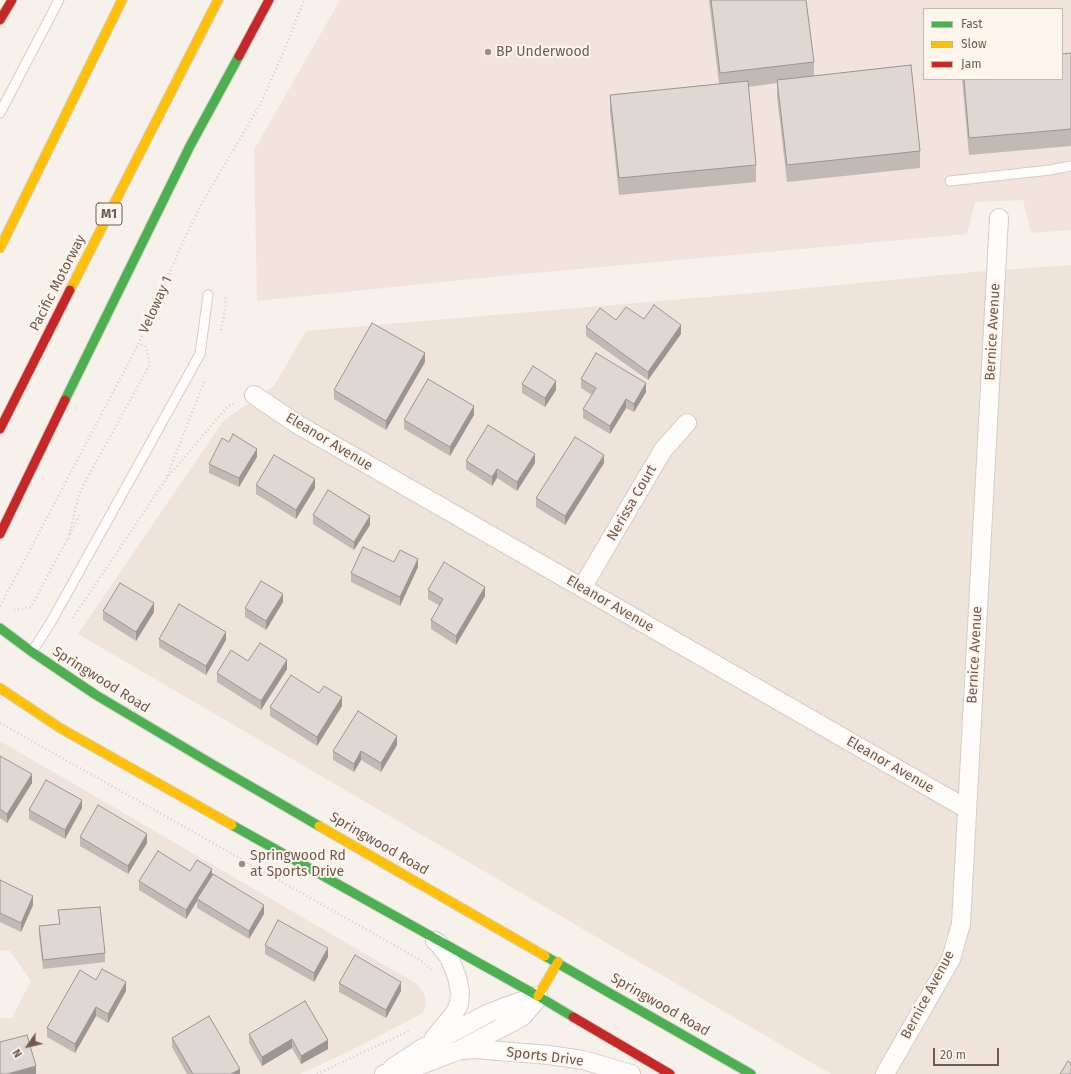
<!DOCTYPE html>
<html>
<head>
<meta charset="utf-8">
<style>
  body { margin:0 }
  #map { position:relative; width:1071px; height:1074px; overflow:hidden; background:#f6f1eb; font-family:"Fira Sans",sans-serif }
  canvas { display:block }
  .legend { position:absolute; left:923px; top:8px; width:140px; height:72px; box-sizing:border-box; background:#fef6ed; border:1px solid #c6b7ad; margin:0; padding:5px 7px; list-style:none; font-size:12px; color:#72594e }
  .legend li { display:flex; align-items:center; gap:8px; height:20px }
  .legend b { width:20px; border:1px solid #c6b7ad }
  .north { position:absolute; left:8px; top:1026px; width:40px; height:40px; -webkit-text-stroke:3px #fef6ed; paint-order:stroke; rotate:236deg; font-size:11px; font-weight:700; line-height:16px; text-align:center; color:#72594e }
  .north::after { content:''; display:block; margin:auto; width:14px; height:18px; background:#72594e; clip-path:polygon(50% 0,100% 100%,50% 72%,0 100%) }
  .scale { position:absolute; left:933px; top:1048px; width:66px; height:18px; box-sizing:border-box; border:2px solid #72594e; border-top:0; padding-left:5px; font-size:12px; line-height:14px; white-space:nowrap; color:#72594e; -webkit-text-stroke:3px #fef6ed; paint-order:stroke }
</style>
</head>
<body>
<div id="map">
<canvas width="1071" height="1074"></canvas>
<ul class="legend">
<li><b style="height:5px;background:#4caf50"></b>Fast</li>
<li><b style="height:5px;background:#ffc107"></b>Slow</li>
<li><b style="height:5px;background:#c62828"></b>Jam</li>
</ul>
<div class="north">N</div>
<div class="scale">20 m</div>
</div>
<script>
const ctx = document.querySelector('canvas').getContext('2d');
ctx.lineJoin = 'round';
function fillPath(path, color) { ctx.fillStyle = color; ctx.fill(path, 'evenodd'); }
const shape = rows => new Path2D(rows.map(r => 'M' + r).join(''));
function trace(path, color, width, dash) { ctx.strokeStyle = color; ctx.lineWidth = width; ctx.lineCap = dash ? 'butt' : 'round'; ctx.setLineDash(dash || []); ctx.stroke(path); }
function label(font, color, halo, rows, align = 'center') {
  ctx.font = font + ' "Fira Sans",sans-serif'; ctx.lineWidth = 4; ctx.setLineDash([]); ctx.textBaseline = 'middle'; ctx.strokeStyle = halo; ctx.fillStyle = color; for (const [text, x, y, turn = 0] of rows) {
    ctx.save(); ctx.translate(x, y); ctx.rotate((+turn || 0) * Math.PI / 180); ctx.textAlign = isNaN(turn) ? turn : align; if (halo) ctx.strokeText(text, 0, 0); ctx.fillText(text, 0, 0); ctx.restore();
  }
}
fillPath(shape([
  [1071,265,1071,1064,1065,1074,831,1074,78,634,224,420,274,386,306,331,766,292,974,272],
  [0,741,417,984,424,994,426,1003,423,1013,348,1052,300,1074,0,1074,0,1018,12,1018,31,981,10,951,0,950]
]), '#efe4d9');
fillPath(shape([
  [340,0,1071,0,1071,230,1031,233,1023,200,975,202,967,234,501,276,257,301,254,150],
  [924,9,1062,9,1062,79,924,79]
]), '#f3e3dd');
const lane = shape([
  [0,113,59,0],
  [950,181,1050,170,1071,166],
  [32,652,51,622,200,354,208,295]
]);
const street = shape([
  [254,395,297,424,967,809],
  [582,588,663,450,687,423],
  [434,1038,454,1014,459,1004,460,992,457,977,449,957,438,943,435,941],
  [463,1050,475,1049,549,1055,583,1060,631,1074],
  [392,1068,421,1049,487,1014,507,1006,538,996],
  [384,1074,418,1066,457,1051,522,1017,534,1003,538,996],
  [885,1074,951,959,961,924,999,218]
]);
const fast = shape([
  [65,400,190,146,239,56],
  [0,628,32,652,96,695,212,764,319,826],
  [232,825,538,996,573,1017],
  [545,956,751,1074]
]);
const slow = shape([
  [0,248,122,0],
  [70,290,218,0],
  [0,688,60,728,232,825],
  [319,826,545,956],
  [538,996,558,962]
]);
const jam = shape([
  [0,20,12,0],
  [239,56,269,0],
  [0,429,70,290],
  [0,534,65,400],
  [573,1017,670,1074]
]);
trace(lane, '#d3cdc7', 11);
trace(street, '#d3cdc7', 20);
trace(fast, '#d5cec8', 11);
trace(slow, '#d5cec8', 11);
trace(jam, '#d5cec8', 11);
trace(shape([
  [221,330,226,306,225,296],
  [167,476,204,382],
  [70,534,81,513],
  [68,539,79,495,83,486,150,364,146,347,139,343],
  [21,567,139,343,183,242,202,203,260,105,285,48,304,0],
  [14,610,31,607,68,538],
  [73,618,166,479,228,406,236,403],
  [0,723,415,957,423,962,431,970],
  [317,1074,409,1031]
]), '#d7d0cb', 2.5, [1, 3]);
trace(lane, '#fefdfc', 9);
trace(street, '#fefdfc', 18);
trace(fast, '#4caf50', 9);
trace(slow, '#ffc107', 9);
trace(jam, '#c62828', 9);
trace(shape([
  [0,606,21,567]
]), '#d7d0cb', 2.5, [1, 3]);
fillPath(shape([
  [709,0,806,0,814,62,814,76,920,151,920,168,787,182,777,97,777,83,748,87,756,165,756,182,619,195,610,112,610,95,719,84],
  [1071,53,1071,146,969,155,962,79,1062,79],
  [644,319,681,334,648,380,586,336,586,327,616,320],
  [425,362,386,430,334,399,334,390],
  [581,379,646,392,634,412,626,408,610,434,583,418,583,409,592,395,581,388],
  [522,384,556,390,545,407,522,393],
  [474,415,450,456,404,429,404,420],
  [257,457,239,487,209,473,209,464],
  [466,461,535,463,517,491,497,478,492,486,466,469],
  [604,463,565,525,536,507,536,498],
  [256,485,315,488,296,519,256,494],
  [313,515,370,525,354,550,313,524],
  [394,562,418,567,400,606,351,582,351,573],
  [428,590,485,596,456,645,431,629,431,620,440,606,428,599],
  [283,602,266,630,245,617,245,608],
  [103,611,154,612,136,641,103,620],
  [159,639,226,640,206,675,159,647],
  [248,661,287,669,261,710,217,682,217,673],
  [319,693,342,706,317,746,270,716,270,707],
  [397,745,381,772,361,760,354,772,333,760,333,751],
  [0,756,32,783,7,823,0,818],
  [82,808,65,839,29,819,29,810],
  [80,837,147,843,128,874,80,846],
  [190,871,212,876,264,914,249,939,197,908,197,901,186,919,139,890,139,881],
  [0,880,33,905,21,932,0,922],
  [58,910,105,953,105,962,43,969,39,935,39,926,59,924],
  [265,945,328,957,314,982,265,954],
  [96,980,126,991,108,1023,96,1016,75,1053,47,1037,47,1028],
  [339,983,401,991,386,1018,339,992],
  [305,1001,328,1049,301,1064,292,1048,262,1066,249,1043,249,1034],
  [172,1038,240,1074,187,1074,172,1047]
]), '#c0b9b4');
fillPath(shape([
  [681,325,681,334,648,380,648,372],
  [425,353,425,362,386,430,386,421],
  [556,381,556,390,545,407,545,398],
  [646,383,646,392,634,412,634,404],
  [626,399,626,408,610,434,610,426],
  [474,406,474,415,450,456,450,447],
  [257,449,257,457,239,487,239,478],
  [535,454,535,463,517,491,517,482],
  [604,455,604,463,565,525,565,516],
  [497,469,497,478,492,486,492,477],
  [315,479,315,488,296,519,296,510],
  [370,516,370,525,354,550,354,542],
  [418,559,418,567,400,606,400,597],
  [485,587,485,596,456,645,456,636],
  [283,594,283,602,266,630,266,621],
  [154,603,154,612,136,641,136,632],
  [226,632,226,640,206,675,206,666],
  [287,660,287,669,261,710,261,701],
  [342,697,342,706,317,746,317,737],
  [397,736,397,745,381,772,381,763],
  [361,751,361,760,354,772,354,764],
  [32,774,32,783,7,823,7,814],
  [82,800,82,808,65,839,65,830],
  [147,834,147,843,128,874,128,866],
  [212,869,212,878,197,899,197,901,186,919,186,910],
  [33,896,33,905,21,932,21,923],
  [264,905,264,914,249,939,249,931],
  [328,948,328,957,314,982,314,973],
  [126,982,126,991,108,1023,108,1014],
  [401,982,401,991,386,1018,386,1010],
  [96,1007,96,1016,75,1053,75,1044],
  [292,1039,292,1048,262,1066,262,1057],
  [328,1040,328,1049,301,1064,301,1056],
  [36,1066,36,1074,7,1074],
  [240,1069,240,1074,231,1074]
]), '#9c9692');
const building = shape([
  [711,0,806,0,814,62,720,73,711,0],
  [1071,53,1071,129,969,138,964,79,1062,79,1062,54,1071,53],
  [911,65,920,151,787,165,777,80,911,65],
  [748,81,756,165,619,178,610,95,748,81],
  [654,305,681,325,648,372,586,327,600,308,616,320,626,307,644,319,654,305],
  [372,323,425,353,386,421,334,390,372,323],
  [596,353,646,383,634,404,626,399,610,426,583,409,596,388,581,379,596,353],
  [533,366,556,381,545,398,522,384,533,366],
  [428,379,474,406,450,447,404,420,428,379],
  [488,425,535,454,517,482,497,469,492,477,466,461,488,425],
  [233,434,257,449,239,478,209,464,222,438,229,442,233,434],
  [575,437,604,455,565,516,536,498,575,437],
  [274,455,315,479,296,510,256,485,274,455],
  [328,490,370,516,354,542,313,515,328,490],
  [363,547,394,562,400,550,418,559,400,597,351,573,363,547],
  [444,562,485,587,456,636,431,620,443,599,428,590,444,562],
  [261,581,283,594,266,621,245,608,261,581],
  [120,583,154,603,136,632,103,611,120,583],
  [179,604,226,632,206,666,159,639,179,604],
  [260,643,287,660,261,701,217,673,231,650,248,661,260,643],
  [291,675,319,693,324,686,342,697,317,737,270,707,291,675],
  [358,711,397,736,381,763,361,751,354,764,333,751,358,711],
  [0,756,32,774,7,814,0,809,0,756],
  [46,780,82,800,65,830,29,810,46,780],
  [98,805,147,834,128,866,80,837,98,805],
  [158,851,190,871,197,860,212,869,186,910,139,881,158,851],
  [213,874,264,905,249,931,197,899,213,874],
  [0,880,33,896,21,923,0,913,0,880],
  [100,907,105,953,43,960,39,926,60,924,58,910,100,907],
  [278,920,328,948,314,973,265,945,278,920],
  [355,955,401,982,386,1010,339,983,355,955],
  [102,969,126,982,108,1014,96,1007,75,1044,47,1028,80,970,96,980,102,969],
  [305,1001,328,1040,301,1056,292,1039,262,1057,249,1034,305,1001],
  [209,1016,240,1069,231,1074,193,1074,172,1038,209,1016],
  [27,1035,36,1066,7,1074,0,1074,0,1042,27,1035],
  [1068,1061,1071,1063,1071,1062,1071,1074,1060,1074,1068,1061]
]);
fillPath(building, '#dfd7d1');
trace(building, '#9c9692', 1);
for (const [x, y, r, color] of [
  [488,52,4,"#a08e85"],
  [242,864,4,"#a08e85"]
]) { const dot = new Path2D(); dot.arc(x, y, r, 0, 2 * Math.PI); ctx.fillStyle = color; ctx.fill(dot); trace(dot, '#fef6ed', 1.5); }
for (const [x, y, w] of [
  [109,214,26]
]) { const box = new Path2D(); box.roundRect(x - w / 2, y - 11, w, 22, 3); ctx.fillStyle = '#fef6ed'; ctx.fill(box); trace(box, '#72594e', 1); }
label('bold 13px', '#72594e', null, [
  ["M1",109,214]
]);
label('14px', '#72594e', '#fef6ed', [
  ["BP Underwood",496,52],
  ["Springwood Rd",250,856],
  ["at Sports Drive",250,872]
], 'left');
label('14px', '#72594e', '#fef6ed', [
  ["Pacific Motorway",58,283,-63],
  ["Veloway 1",156,305,-66],
  ["Bernice Avenue",993,332,-87],
  ["Eleanor Avenue",329,442,31],
  ["Nerissa Court",632,503,-60],
  ["Eleanor Avenue",610,604,30],
  ["Bernice Avenue",975,655,-87],
  ["Springwood Road",101,680,32],
  ["Eleanor Avenue",890,765,30],
  ["Springwood Road",379,844,30],
  ["Bernice Avenue",928,995,-62],
  ["Springwood Road",660,1005,30],
  ["Sports Drive",545,1057,7]
]);
</script>
</body>
</html>
